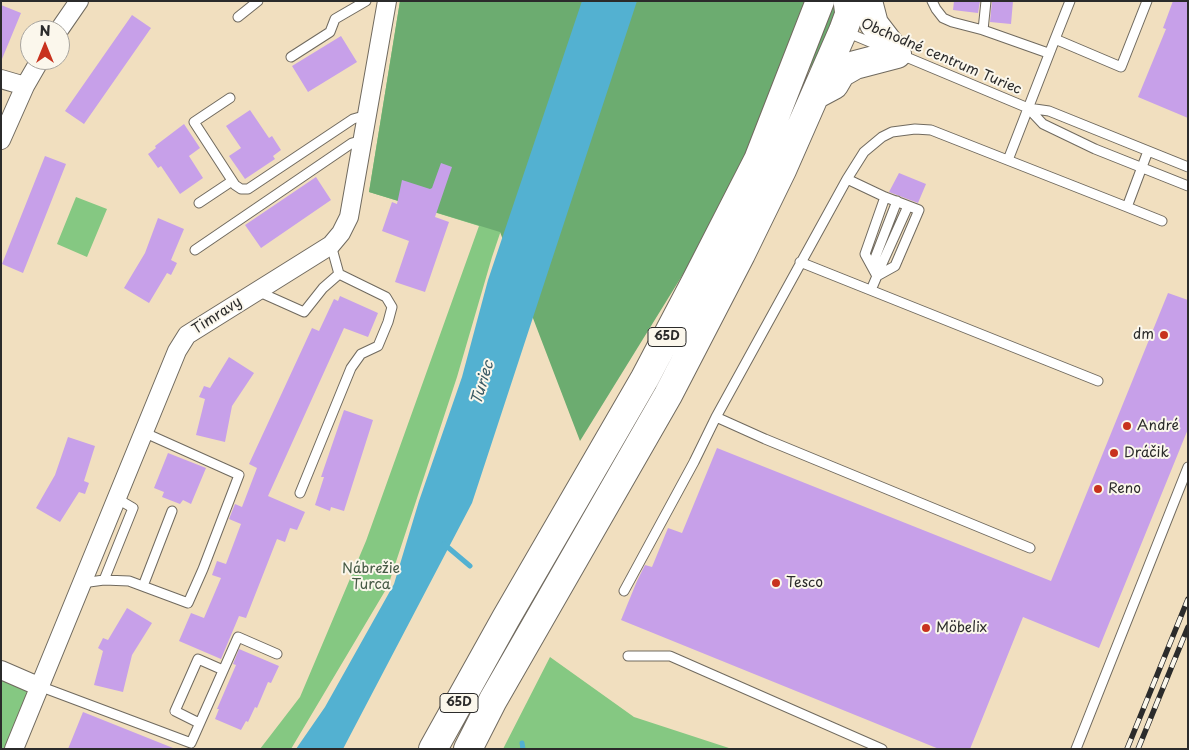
<!DOCTYPE html>
<html>
<head>
<meta charset="utf-8">
<style>
  body { margin:0 }
  #map { position:relative; width:1189px; height:750px; overflow:hidden; background:#f1dfbf; font-family:"Playpen Sans",sans-serif }
  canvas { display:block }
  .frame { position:absolute; inset:0; border:2px solid #2b2b2b; pointer-events:none }
  .north { position:absolute; left:20px; top:20px; width:50px; height:50px; box-sizing:border-box; background:#fbf7ec; border:1px solid #a8a59f; border-radius:50%; rotate:0deg; font-size:14px; font-weight:700; line-height:20px; text-align:center; color:#2b2b2b }
  .north::after { content:''; display:block; margin:auto; width:18px; height:22px; background:#c8321e; clip-path:polygon(50% 0,100% 100%,50% 72%,0 100%) }
</style>
</head>
<body>
<div id="map">
<canvas width="1189" height="750"></canvas>
<div class="frame"></div>
<div class="north">N</div>
</div>
<script>
const ctx = document.querySelector('canvas').getContext('2d');
ctx.lineJoin = 'round';
function fillPath(path, color) { ctx.fillStyle = color; ctx.fill(path, 'evenodd'); }
const shape = rows => new Path2D(rows.map(r => 'M' + r).join(''));
function trace(path, color, width, dash) { ctx.strokeStyle = color; ctx.lineWidth = width; ctx.lineCap = dash ? 'butt' : 'round'; ctx.setLineDash(dash || []); ctx.stroke(path); }
function label(font, color, halo, rows, align = 'center') {
  ctx.font = font + ' "Playpen Sans",sans-serif'; ctx.lineWidth = 4; ctx.setLineDash([]); ctx.textBaseline = 'middle'; ctx.strokeStyle = halo; ctx.fillStyle = color; for (const [text, x, y, turn = 0] of rows) {
    ctx.save(); ctx.translate(x, y); ctx.rotate((+turn || 0) * Math.PI / 180); ctx.textAlign = isNaN(turn) ? turn : align; if (halo) ctx.strokeText(text, 0, 0); ctx.fillText(text, 0, 0); ctx.restore();
  }
}
fillPath(shape([
  [400,1,516,186,492,257,457,377,388,586,291,749,260,749,300,697,366,541,479,226,369,192],
  [76,197,107,209,87,257,57,244],
  [550,657,634,717,732,749,503,749],
  [1,671,38,686,14,749,1,749]
]), '#85c882');
fillPath(shape([
  [400,1,858,1,819,54,580,441,500,232,369,192]
]), '#6cac70');
fillPath(shape([
  [582,1,637,1,472,503,343,749,296,749,325,707,394,584,419,501,462,377,488,280]
]), '#53b1d1');
trace(shape([
  [444,544,470,566],
  [522,743,523,749]
]), '#53b1d1', 5);
fillPath(shape([
  [954,1,980,1,978,13,953,10],
  [992,1,1013,1,1011,24,990,22],
  [1173,1,1188,1,1188,118,1138,97,1166,29,1163,28],
  [1,5,21,13,2,59,1,59],
  [132,15,151,28,84,124,65,111],
  [341,36,357,62,308,92,292,66],
  [250,110,269,138,272,136,281,150,273,156,275,159,245,179,229,156,241,148,226,126],
  [184,124,200,148,189,156,203,178,180,194,161,166,158,168,148,154,156,148,155,146],
  [45,156,66,164,23,273,2,264],
  [441,163,452,167,435,217,449,222,425,292,395,282,409,241,382,231,392,202,397,204,402,180,430,189,432,188],
  [899,173,926,184,918,203,889,192],
  [316,177,331,200,261,248,245,225],
  [158,218,184,229,171,260,177,263,171,275,167,273,149,303,124,288,145,253],
  [1168,293,1188,300,1188,429,1099,648,1023,617,970,749,939,749,621,620,637,581,645,565,652,567,668,528,682,533,717,448,1051,581],
  [340,296,378,313,368,337,344,328,268,496,305,512,297,530,290,528,285,542,277,539,246,618,239,616,221,659,179,641,191,613,204,618,221,578,212,575,217,561,226,564,241,524,229,519,235,504,242,507,257,468,249,464,312,328,319,331,334,299,338,301],
  [229,357,254,373,232,406,225,442,196,435,205,399,199,397,204,386,210,388],
  [344,410,373,420,344,511,331,507,330,511,315,505,324,477,321,477],
  [68,437,95,446,84,481,89,483,85,494,79,492,60,522,36,508,55,475],
  [168,453,206,468,191,504,183,500,180,504,162,497,164,492,154,488],
  [127,608,152,623,132,655,123,692,94,685,103,651,98,648,103,638,108,640],
  [239,649,279,666,271,683,268,682,257,708,255,707,248,722,246,721,241,730,215,719,219,709,217,709,236,665,233,664],
  [83,712,173,748,173,749,68,749]
]), '#c7a0e9');
const service = shape([
  [838,1,840,16],
  [932,1,936,9,943,18,952,22,983,30],
  [986,1,983,30,1048,53],
  [238,17,258,1],
  [846,32,882,47],
  [1055,39,1070,1],
  [899,54,1028,108,1049,111,1188,167],
  [291,57,330,32,335,19,366,1],
  [230,98,194,122,235,185,241,189,248,189,353,119,367,115],
  [1028,108,1043,124,1095,149,1188,186],
  [1148,151,1127,207,1162,221],
  [1008,160,1055,39,1121,67,1147,1],
  [847,179,885,197,919,210,895,266,877,276,871,290],
  [199,203,232,181],
  [195,250,352,143,363,140],
  [800,262,1098,381],
  [877,270,875,258,897,201],
  [877,275,908,206],
  [877,276,865,254,885,197],
  [257,291,304,312,323,288,339,274],
  [300,493,351,368,361,354,378,346,388,322,392,307,386,297,339,274,331,245],
  [1030,548,765,439,716,417,847,179,864,152,882,137,892,132,915,129,931,130,1127,207],
  [104,580,133,508,116,498],
  [82,583,104,580,129,581,188,603,203,569,239,475,143,432],
  [143,586,172,511],
  [624,591,694,462,716,417],
  [628,656,670,656,882,749],
  [39,686,191,743,238,637,277,654],
  [199,723,175,711,198,659,223,670],
  [1076,749,1188,467]
]);
const minor = shape([
  [59,30,79,1],
  [1,79,25,86],
  [1,140,25,86,40,60],
  [1,670,38,686],
  [14,749,177,351,187,335,331,245,341,233,349,217,387,1]
]);
const primary = shape([
  [819,93,834,85,841,73,855,65,897,54,874,24,868,1],
  [433,749,506,618,645,378,697,279,758,160,820,1],
  [468,749,493,700,668,395,741,254,782,170,843,31,854,1]
]);
trace(service, '#706a5f', 11);
trace(minor, '#706a5f', 20);
trace(primary, '#706a5f', 30);
trace(service, '#fff', 9);
trace(minor, '#fff', 18);
trace(primary, '#fff', 28);
const rail = shape([
  [1127,749,1188,599],
  [1138,749,1188,627]
]);
trace(rail, '#2b2b2b', 5.5);
trace(rail, '#fbf7ec', 4, [11]);
for (const [x, y, r, color] of [
  [1164,335,5,"#c8321e"],
  [1127,426,5,"#c8321e"],
  [1114,453,5,"#c8321e"],
  [1098,489,5,"#c8321e"],
  [776,583,5,"#c8321e"],
  [926,628,5,"#c8321e"]
]) { const dot = new Path2D(); dot.arc(x, y, r, 0, 2 * Math.PI); ctx.fillStyle = color; ctx.fill(dot); trace(dot, '#fbf7ec', 2); }
for (const [x, y, w] of [
  [667,337,38],
  [459,703,38]
]) { const box = new Path2D(); box.roundRect(x - w / 2, y - 9.5, w, 19, 4); ctx.fillStyle = '#fbf7ec'; ctx.fill(box); trace(box, '#2b2b2b', 1); }
label('bold 12px', '#2b2b2b', null, [
  ["65D",667,337],
  ["65D",459,703]
]);
label('14px', '#2b2b2b', '#fbf7ec', [
  ["Obchodné centrum Turiec",941,57,23],
  ["Timravy",217,316,-33]
]);
label('14px', '#2b2b2b', '#fbf7ec', [
  ["dm",1154,335,"right"],
  ["André",1137,426],
  ["Dráčik",1124,453],
  ["Reno",1108,489],
  ["Tesco",786,583],
  ["Möbelix",936,628]
], 'left');
label('14px', '#465a45', '#fbf7ec', [
  ["Nábrežie",371,569],
  ["Turca",371,585]
]);
label('italic 15px', '#395a65', '#fbf7ec', [
  ["Turiec",483,383,-73]
]);
</script>
</body>
</html>
